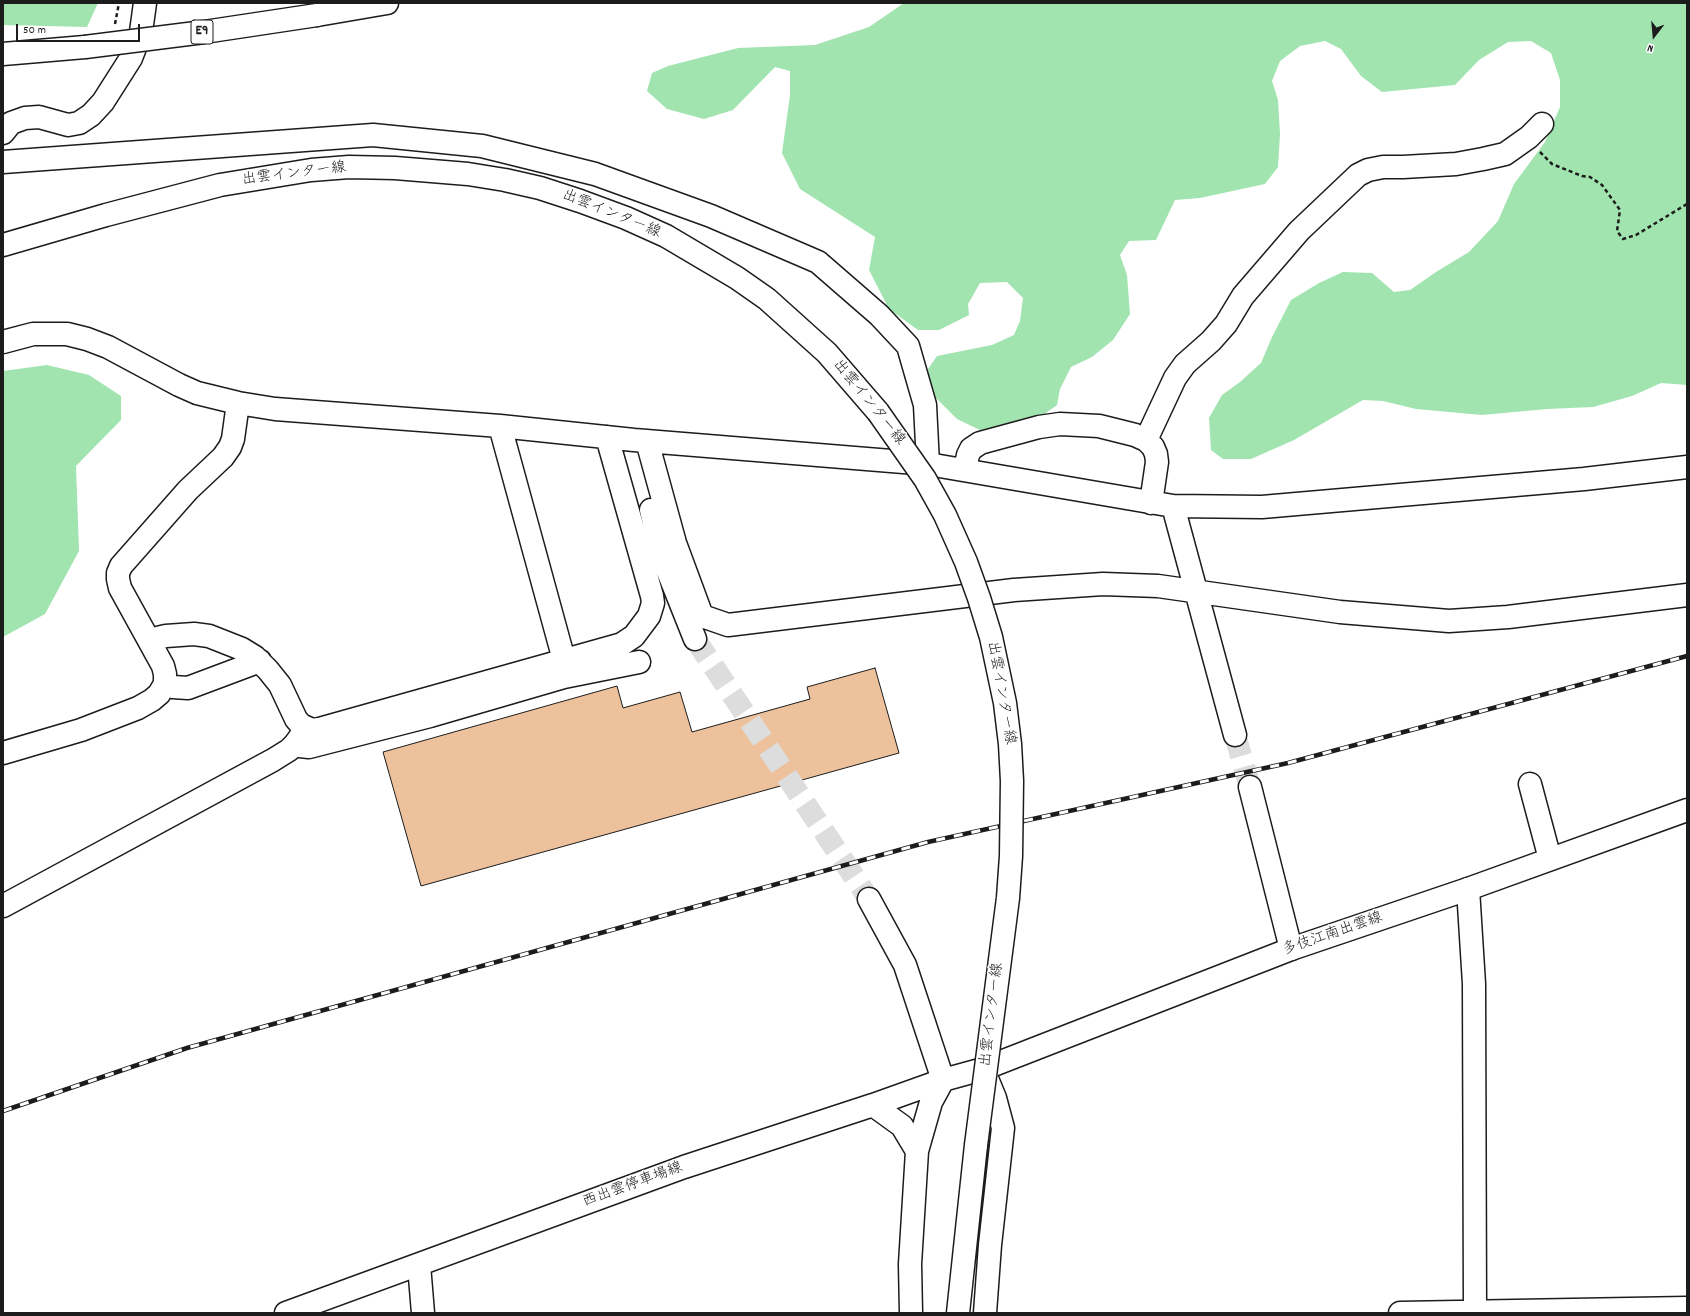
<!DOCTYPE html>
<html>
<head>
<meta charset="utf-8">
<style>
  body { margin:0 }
  #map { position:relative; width:1690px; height:1316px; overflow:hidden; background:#fff; font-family:Dekko,sans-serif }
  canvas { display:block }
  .frame { position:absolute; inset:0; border:4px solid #1c1c1c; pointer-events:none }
  .north { position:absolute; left:1634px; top:16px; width:40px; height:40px; -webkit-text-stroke:3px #fff; paint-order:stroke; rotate:196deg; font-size:11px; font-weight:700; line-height:16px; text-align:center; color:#1c1c1c }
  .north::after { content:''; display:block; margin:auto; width:14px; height:18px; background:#1c1c1c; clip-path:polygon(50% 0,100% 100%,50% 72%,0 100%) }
  .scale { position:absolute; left:16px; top:24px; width:124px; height:18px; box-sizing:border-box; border:2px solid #1c1c1c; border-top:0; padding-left:5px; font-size:12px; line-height:14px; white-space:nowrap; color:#1c1c1c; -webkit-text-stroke:3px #fff; paint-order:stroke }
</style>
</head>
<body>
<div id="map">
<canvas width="1690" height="1316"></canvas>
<div class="frame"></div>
<div class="north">N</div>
<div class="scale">50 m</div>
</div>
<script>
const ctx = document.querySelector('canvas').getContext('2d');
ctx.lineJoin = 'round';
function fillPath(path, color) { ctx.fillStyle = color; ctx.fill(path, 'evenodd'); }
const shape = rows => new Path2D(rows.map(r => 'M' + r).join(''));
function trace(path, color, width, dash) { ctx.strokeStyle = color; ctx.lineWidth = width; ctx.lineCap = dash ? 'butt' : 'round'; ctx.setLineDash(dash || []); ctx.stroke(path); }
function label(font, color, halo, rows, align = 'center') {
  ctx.font = font + ' Dekko,"Klee One",sans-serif'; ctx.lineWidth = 3; ctx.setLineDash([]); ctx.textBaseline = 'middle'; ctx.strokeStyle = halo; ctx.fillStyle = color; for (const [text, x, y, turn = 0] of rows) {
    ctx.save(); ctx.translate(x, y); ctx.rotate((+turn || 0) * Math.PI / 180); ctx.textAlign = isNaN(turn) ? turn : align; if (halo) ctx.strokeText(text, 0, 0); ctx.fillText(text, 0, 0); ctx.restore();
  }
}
fillPath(shape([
  [3,3,98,3,87,27,3,25],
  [904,3,1687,3,1687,385,1661,383,1632,396,1593,407,1547,409,1482,415,1416,409,1383,401,1363,400,1294,440,1251,459,1223,459,1211,450,1209,418,1222,395,1240,382,1261,363,1272,337,1291,300,1319,283,1343,272,1372,273,1394,292,1410,290,1436,272,1469,252,1498,221,1514,184,1545,142,1560,107,1560,80,1551,53,1531,41,1508,42,1479,60,1455,85,1382,92,1361,76,1341,49,1325,41,1300,46,1280,61,1272,81,1278,100,1280,134,1278,167,1265,184,1200,198,1175,200,1156,240,1129,241,1120,255,1127,275,1130,314,1113,340,1092,357,1071,367,1060,389,1057,405,1039,418,1003,428,980,430,957,419,930,392,928,369,937,356,992,345,1014,335,1020,321,1023,298,1007,282,980,283,968,304,969,315,939,330,918,330,889,309,869,270,875,237,800,189,782,153,790,95,790,71,775,67,733,110,704,119,667,109,647,91,652,73,668,66,738,48,815,45,869,27],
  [47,365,89,375,121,396,121,420,76,466,79,551,45,614,3,637,3,371]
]), '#a1e4af');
const building = shape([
  [875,668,899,753,421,886,383,752,617,686,623,708,680,692,692,732,810,699,807,687,875,668]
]);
fillPath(building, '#edc19c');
trace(building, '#1c1c1c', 1);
trace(shape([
  [695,639,869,899],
  [1235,735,1250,787]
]), '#ddd', 22, [22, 11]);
const minor = shape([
  [3,133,11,123,25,118,39,117,68,125,79,123,91,115,103,102,131,58,141,32,145,3],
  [3,162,373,135,482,146,595,174,711,216,818,262,879,315,908,346,925,405,928,464],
  [3,342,33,334,67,334,87,339,108,347,179,385,197,393,238,403,275,409,500,426,634,440,928,464,1173,506,1262,507,1584,479,1687,467],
  [500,426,564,660],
  [1146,440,1175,378,1185,364,1211,341,1226,324,1243,296,1299,231,1358,175,1368,170,1383,167,1403,167,1456,164,1483,159,1505,154,1529,137,1542,124],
  [647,441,675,543,702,616,728,625,1014,590,1103,584,1158,586,1340,612,1449,621,1508,617,1687,595],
  [965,469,968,455,971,449,980,443,1039,427,1060,424,1099,426,1135,435,1146,440,1153,447,1156,454,1157,462,1151,503],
  [1173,506,1235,735],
  [651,510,663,559,695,639],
  [149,640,166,636,194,634,209,636,242,649,255,657,268,670,280,685,296,719,301,725,312,730,319,729,622,644,634,636,649,616,653,603,652,596,607,437],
  [165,684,173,687,188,688,260,661],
  [295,744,300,746,309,747,430,716,564,677,639,662],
  [3,753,81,730,138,708,152,700,159,694,165,684,165,674,163,666,120,588,118,579,118,573,121,566,188,490,223,457,230,447,233,439,238,403],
  [1530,784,1550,859],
  [1250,787,1291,949],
  [1468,889,1474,984,1475,1313],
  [869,899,905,965,943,1080],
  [3,906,273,760,289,750,295,744,303,733],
  [419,1265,423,1313],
  [1400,1313,1687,1308]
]);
const major = shape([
  [3,245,106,215,220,185,311,170,349,167,395,168,468,174,505,180,540,188,580,201,626,218,666,236,737,278,767,299,827,353,878,412],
  [983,1069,995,1098,1003,1128,990,1245,985,1313],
  [873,1105,902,1126,917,1151],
  [286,1313,684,1167,873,1105,943,1080,983,1069,1291,949,1468,889,1687,810],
  [911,1313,910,1264,917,1151,931,1102,943,1080],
  [958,1313,976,1145]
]);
const highway = shape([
  [317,15,387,3],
  [3,54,85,47]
]);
trace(minor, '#1c1c1c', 25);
trace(major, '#1c1c1c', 25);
trace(highway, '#1c1c1c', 25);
trace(shape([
  [115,24,119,3],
  [1540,152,1552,164,1582,176,1590,177,1602,185,1620,210,1617,231,1623,239,1636,235,1687,204]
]), '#1c1c1c', 2.5, [4, 3]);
trace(minor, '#fff', 22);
trace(major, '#fff', 22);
trace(highway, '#fff', 22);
const rail = shape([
  [3,1111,187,1048,928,842,1288,763,1687,656]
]);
trace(rail, '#1c1c1c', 4.5);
trace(rail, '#fff', 3, [9]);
const majorBridge = shape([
  [878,412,925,479,945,515,966,562,979,598,991,637,1005,703,1010,744,1012,781,1011,856,1008,898,976,1145]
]);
const highwayBridge = shape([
  [85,47,204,32,317,15]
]);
trace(majorBridge, '#1c1c1c', 25, []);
trace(highwayBridge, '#1c1c1c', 25, []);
trace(majorBridge, '#fff', 22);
trace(highwayBridge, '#fff', 22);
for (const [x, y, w] of [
  [202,32,22]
]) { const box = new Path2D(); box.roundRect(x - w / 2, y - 12, w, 24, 3); ctx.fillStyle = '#fff'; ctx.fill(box); trace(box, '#1c1c1c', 1); }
label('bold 14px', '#1c1c1c', null, [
  ["E9",202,32]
]);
label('15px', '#1c1c1c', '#fff', [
  ["出雲インター線",294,175,-7],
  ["出雲インター線",611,215,22],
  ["出雲インター線",868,403,51],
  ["出雲インター線",1000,693,80],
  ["多伎江南出雲線",1333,935,-19],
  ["出雲インター線",993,1015,-83],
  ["西出雲停車場線",633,1186,-20]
]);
</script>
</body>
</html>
